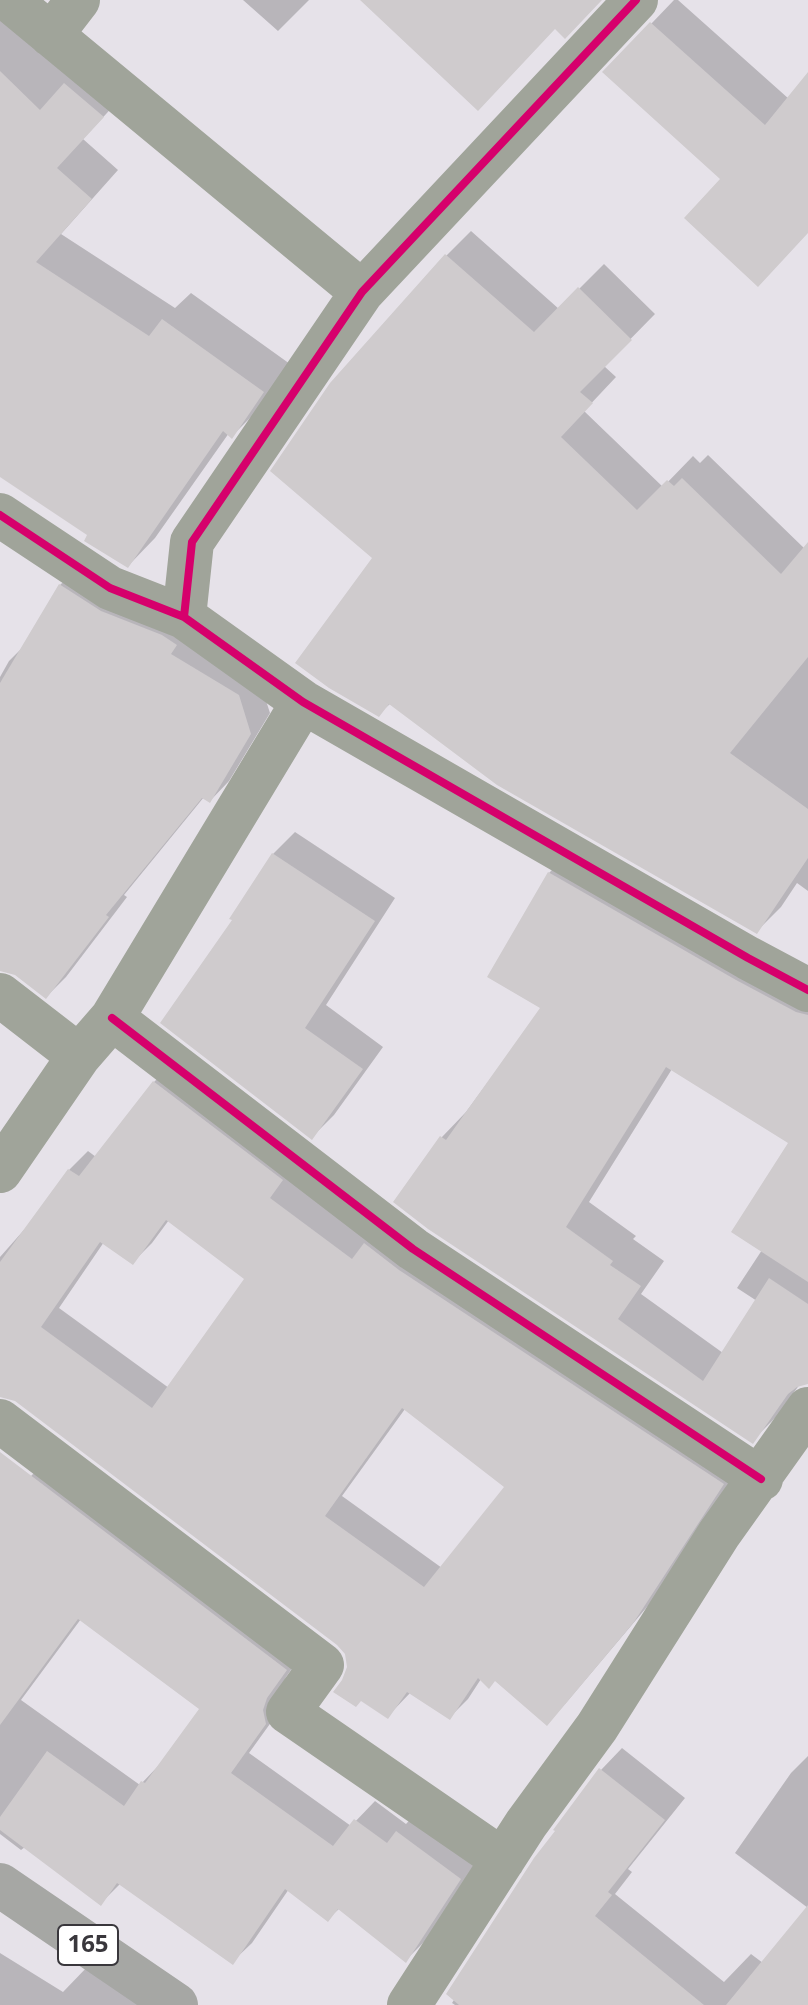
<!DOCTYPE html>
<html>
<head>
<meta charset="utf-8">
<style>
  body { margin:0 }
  canvas { display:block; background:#e6e2e9 }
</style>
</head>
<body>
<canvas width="808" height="2005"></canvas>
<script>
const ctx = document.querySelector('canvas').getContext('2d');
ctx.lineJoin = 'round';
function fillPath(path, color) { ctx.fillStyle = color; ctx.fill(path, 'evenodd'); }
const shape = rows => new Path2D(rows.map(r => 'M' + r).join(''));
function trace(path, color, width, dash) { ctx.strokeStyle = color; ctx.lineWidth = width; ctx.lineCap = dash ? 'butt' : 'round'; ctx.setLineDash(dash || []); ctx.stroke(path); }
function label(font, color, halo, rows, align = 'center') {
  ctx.font = font + ' "Open Sans",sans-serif'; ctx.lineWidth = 7; ctx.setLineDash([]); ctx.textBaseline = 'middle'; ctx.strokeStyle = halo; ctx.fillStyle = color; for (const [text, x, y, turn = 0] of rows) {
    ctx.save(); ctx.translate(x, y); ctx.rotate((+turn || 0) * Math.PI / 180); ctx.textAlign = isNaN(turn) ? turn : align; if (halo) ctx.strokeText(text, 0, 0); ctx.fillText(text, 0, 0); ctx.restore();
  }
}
fillPath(shape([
  [0,0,130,88,83,139,118,170,61,234,175,308,191,293,290,364,259,409,232,436,229,433,155,538,128,566,90,534,0,475],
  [243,0,309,0,278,31],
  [674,0,678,0,789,99,808,76,808,232,723,179,651,24],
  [471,231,559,309,604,264,655,314,604,366,616,377,584,411,663,487,693,456,700,463,708,455,805,549,808,545,808,891,797,883,781,907,756,932,391,703,379,714,375,557,446,256],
  [80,566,258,676,270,713,229,781,210,801,204,797,124,895,127,897,66,977,46,997,16,973,0,969,0,677,9,661,23,647,60,585],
  [295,832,395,898,326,1005,383,1047,334,1115,312,1137,235,920,273,854],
  [574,848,808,981,808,1383,800,1384,777,1416,752,1441,429,1227,442,1137,466,1112,543,1007,549,873],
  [672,1069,790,1143,762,1250,737,1288,757,1301,723,1353,641,1294,664,1261,633,1239,636,1236,589,1202],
  [173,1063,741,1465,652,1601,565,1704,496,1679,481,1679,468,1699,449,1718,411,1692,388,1716,349,1667,346,1654,338,1644,0,1368,0,1257,31,1222,69,1170,88,1151,96,1157,154,1082],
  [169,1220,247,1278,169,1388,59,1308,104,1242,133,1262,152,1243],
  [405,1409,507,1487,442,1568,342,1496],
  [47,1460,305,1650,286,1677,281,1690,285,1703,249,1753,351,1826,375,1801,406,1824,416,1813,478,1859,425,1941,406,1960,340,1908,328,1919,289,1889,252,1943,232,1962,121,1883,101,1903,25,1847,21,1850,0,1834,0,1519,28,1479],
  [81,1619,202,1708,161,1763,140,1785,21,1700],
  [622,1748,685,1798,628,1869,632,1872,615,1894,724,1982,751,1954,763,1963,808,1908,808,2005,455,2005,452,2003,601,1770],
  [808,1756,808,1908,735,1853,791,1773],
  [0,1953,63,1992,89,1965,150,2005,0,2005]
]), '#0003');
fillPath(shape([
  [360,0,602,0,565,39,555,29,478,111],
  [650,22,765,125,808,72,808,233,758,287,684,218,720,179,602,72],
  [0,71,40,110,64,83,104,117,57,168,92,199,36,262,149,336,162,319,264,392,232,439,223,431,128,568,84,541,87,535,0,477],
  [445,254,534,332,578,287,632,340,580,392,593,403,561,437,637,510,667,480,674,486,682,478,781,574,808,542,808,657,730,753,808,809,808,858,757,934,497,785,389,704,379,717,329,688,295,663,372,558,270,471,330,383],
  [59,584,101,611,162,635,177,645,171,654,239,695,251,734,210,803,202,798,106,915,109,917,46,999,15,975,0,971,0,683],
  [272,853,375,921,305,1028,363,1069,312,1140,160,1023,232,920,229,919],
  [548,872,736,980,796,1012,808,1015,808,1282,731,1232,788,1143,666,1067,566,1227,613,1261,610,1265,641,1286,618,1319,703,1381,769,1278,808,1304,808,1384,797,1387,788,1394,753,1444,428,1229,393,1202,440,1136,446,1140,540,1008,487,977],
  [153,1081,283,1180,270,1198,352,1259,364,1243,399,1270,724,1484,634,1622,547,1726,495,1681,489,1689,478,1678,450,1720,407,1692,388,1719,361,1701,356,1707,333,1692,342,1680,347,1667,345,1654,337,1645,15,1401,0,1397,0,1262,68,1169,79,1176],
  [166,1220,244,1279,152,1408,41,1327,100,1242,133,1265],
  [402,1408,504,1487,424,1587,325,1516],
  [0,1452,287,1670,267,1698,263,1710,266,1724,231,1773,333,1846,354,1819,387,1843,396,1831,461,1879,406,1963,338,1909,328,1922,285,1889,233,1965,117,1883,101,1906,0,1830,0,1817,47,1751,124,1806,141,1781,145,1783,199,1709,78,1619,0,1725],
  [599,1768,665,1820,608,1892,612,1895,595,1916,704,2005,459,2005,446,1994,534,1858,555,1831,553,1830],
  [808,1905,808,2005,726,2005]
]), '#cfcbcd');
trace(shape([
  [9,0,362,292],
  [51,35,78,0],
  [0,515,110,588,184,617,303,702,748,958,808,990],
  [184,617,192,542,362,292,636,0],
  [0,995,79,1056],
  [112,1018,413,1249,761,1479],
  [0,1171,79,1056,112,1018,303,702],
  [0,1421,322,1665,288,1712,503,1860],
  [409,2005,526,1824,597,1727,719,1534,808,1409]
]), '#a0a49a', 44);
trace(shape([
  [0,1885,176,2005]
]), '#a6a7a4', 44);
trace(shape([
  [0,515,110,588,184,617,303,702,748,958,808,990],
  [184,617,192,542,362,292,636,0],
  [112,1018,413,1249,761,1479]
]), '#d6006c', 8);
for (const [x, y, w] of [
  [88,1945,60]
]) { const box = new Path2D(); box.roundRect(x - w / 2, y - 20, w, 40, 6); ctx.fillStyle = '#fff'; ctx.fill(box); trace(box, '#39373c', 2); }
label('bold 24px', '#39373c', null, [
  ["165",88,1945]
]);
</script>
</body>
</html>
